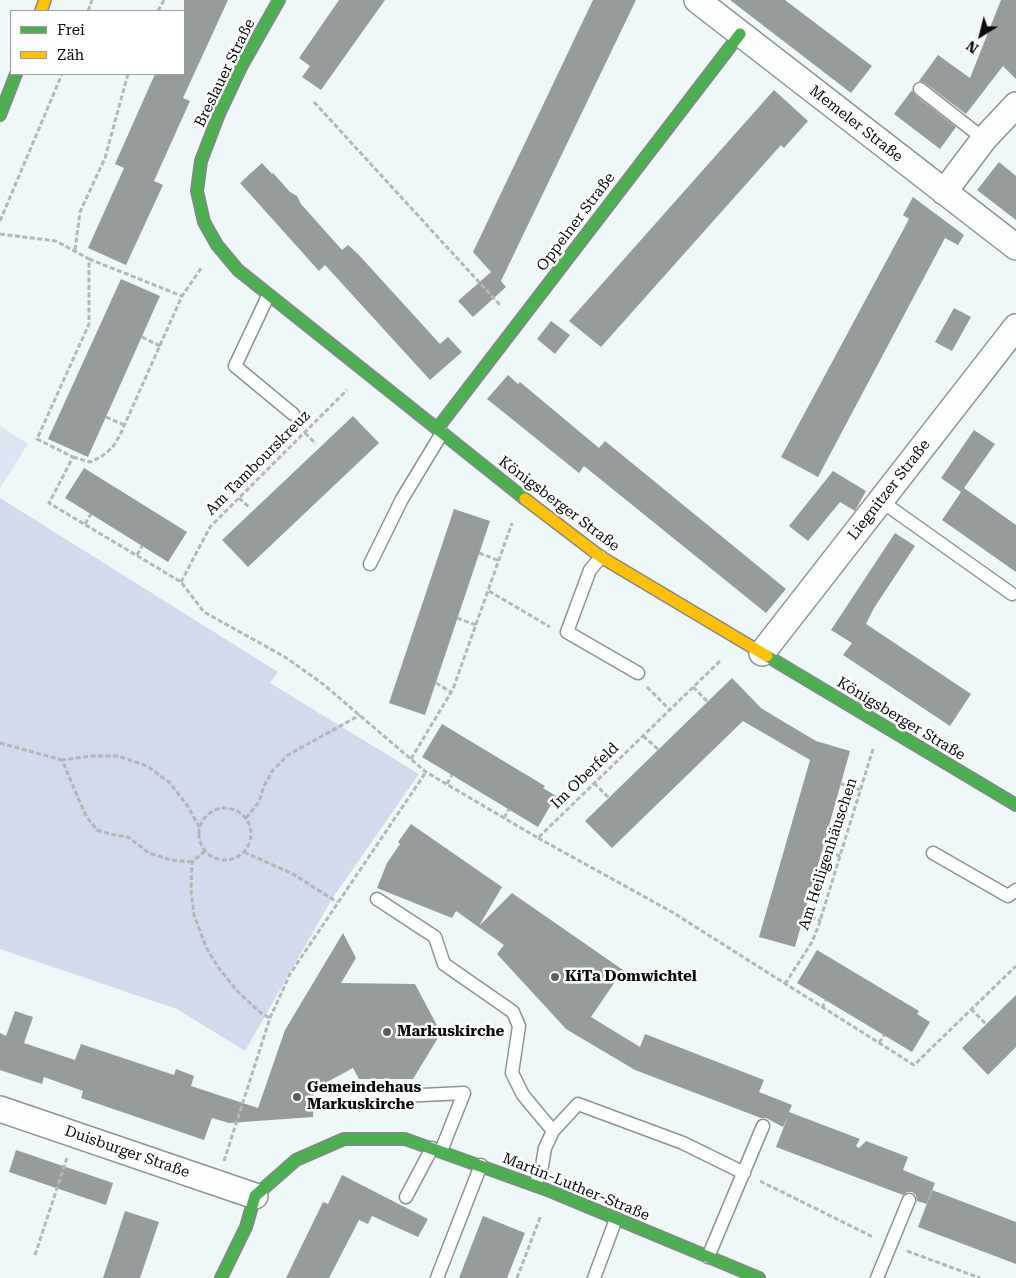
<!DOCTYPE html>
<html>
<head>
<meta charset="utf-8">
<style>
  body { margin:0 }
  #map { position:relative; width:1016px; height:1278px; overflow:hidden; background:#eff8f9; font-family:"Roboto Serif",serif }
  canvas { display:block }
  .legend { position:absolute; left:10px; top:10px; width:175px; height:65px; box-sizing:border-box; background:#fff; border:1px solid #9d9d9d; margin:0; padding:6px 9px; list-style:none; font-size:15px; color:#0b0b0b }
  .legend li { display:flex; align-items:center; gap:10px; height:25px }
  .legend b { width:25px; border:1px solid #9d9d9d }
  .north { position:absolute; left:956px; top:10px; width:50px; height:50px; -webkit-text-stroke:4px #fff; paint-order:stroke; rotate:216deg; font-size:14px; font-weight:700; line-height:20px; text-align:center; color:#0b0b0b }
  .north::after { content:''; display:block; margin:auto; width:18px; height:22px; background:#0b0b0b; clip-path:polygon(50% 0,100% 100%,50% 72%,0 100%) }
</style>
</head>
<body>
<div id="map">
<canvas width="1016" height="1278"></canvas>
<ul class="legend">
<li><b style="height:6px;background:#4caf50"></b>Frei</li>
<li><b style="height:6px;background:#ffc107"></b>Zäh</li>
</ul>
<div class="north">N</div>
</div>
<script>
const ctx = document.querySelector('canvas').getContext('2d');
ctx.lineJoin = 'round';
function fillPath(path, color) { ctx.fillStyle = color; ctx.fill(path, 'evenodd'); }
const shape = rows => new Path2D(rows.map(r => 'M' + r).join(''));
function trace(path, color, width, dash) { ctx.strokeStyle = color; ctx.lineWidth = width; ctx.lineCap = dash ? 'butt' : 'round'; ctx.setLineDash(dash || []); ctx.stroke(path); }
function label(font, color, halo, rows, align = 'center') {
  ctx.font = font + ' "Roboto Serif",serif'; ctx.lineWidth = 5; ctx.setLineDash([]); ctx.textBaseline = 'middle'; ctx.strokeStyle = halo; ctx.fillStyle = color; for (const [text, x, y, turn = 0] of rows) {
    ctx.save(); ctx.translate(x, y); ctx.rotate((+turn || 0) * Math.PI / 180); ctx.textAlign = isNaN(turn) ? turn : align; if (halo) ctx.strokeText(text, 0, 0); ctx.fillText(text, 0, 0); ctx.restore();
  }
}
fillPath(shape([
  [0,498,278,672,270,683,419,774,332,899,245,1051,177,1009,0,949]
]), '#d1dbed');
fillPath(shape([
  [0,426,28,444,0,488]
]), '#dae6f2');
fillPath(shape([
  [184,0,228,0,183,98,190,101,154,181,163,185,126,265,88,248,124,168,115,164,155,74,184,74],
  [339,0,385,0,321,90,302,77,310,66,299,58],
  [593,0,636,0,501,281,506,287,473,317,458,301,491,272,473,252],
  [730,0,785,0,872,66,851,93],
  [1001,0,1016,0,1016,79,1003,66,966,114,925,83,919,81,938,55,970,78],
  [774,90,808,121,784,148,781,145,601,347,569,321],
  [912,90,915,95,956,127,940,149,894,114],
  [999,162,1016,176,1016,220,977,190],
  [262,163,272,174,273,173,290,192,297,196,301,204,342,250,348,245,358,254,440,344,448,337,462,352,430,380,325,265,319,271,240,183],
  [913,197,964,235,958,245,945,238,818,477,781,457,909,219,903,215],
  [121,279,160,296,88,457,48,439],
  [954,308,971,317,952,351,935,342],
  [551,321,570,335,555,354,537,339],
  [508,375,518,384,520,382,599,448,605,441,786,589,766,613,584,466,579,473,487,399],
  [353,416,379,443,248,567,222,540],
  [974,430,995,444,964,488,1016,525,1016,572,942,520,961,492,941,478],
  [84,468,187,532,168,562,65,498],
  [833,471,866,491,855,511,840,502,808,541,789,526],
  [454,509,490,521,425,715,389,703],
  [895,533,915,546,874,608,866,624,971,694,950,726,843,655,852,643,831,630],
  [732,678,761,708,779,719,816,741,850,751,795,947,759,937,810,760,743,721,612,848,585,821],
  [442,724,545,786,543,788,556,796,538,827,422,757],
  [411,824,502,887,479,926,512,893,623,970,591,1017,640,1047,645,1034,764,1080,759,1092,792,1105,789,1112,860,1139,856,1146,859,1148,866,1141,908,1157,903,1170,935,1183,927,1204,917,1201,916,1195,912,1192,907,1192,903,1195,776,1147,788,1116,783,1127,766,1118,761,1118,635,1070,566,1029,497,954,504,945,456,911,452,918,377,888,387,863,400,844,398,842],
  [343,933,356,958,341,983,415,984,441,1033,413,1079,359,1079,353,1068,314,1089,313,1117,229,1123,212,1118,204,1140,81,1098,83,1091,44,1077,42,1084,0,1070,0,1033,6,1036,15,1011,33,1017,24,1043,75,1060,81,1044,174,1075,176,1069,194,1076,191,1086,258,1108,285,1030],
  [817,950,919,1011,917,1014,930,1022,912,1052,797,983],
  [1016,995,1016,1047,988,1075,962,1048],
  [16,1150,113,1183,106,1205,9,1172],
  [342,1175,428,1219,418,1237,372,1216,368,1224,359,1220,329,1278,286,1278,323,1202,328,1204],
  [932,1190,1016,1222,1016,1264,918,1227],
  [125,1211,159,1222,140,1278,103,1278],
  [483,1216,525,1233,507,1278,459,1278]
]), '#959c9b');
const lane = shape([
  [920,89,984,139],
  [268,296,235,366,293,414],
  [881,501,1012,594],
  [601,557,590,570,567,632,638,673],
  [370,564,402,499,442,433],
  [933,853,1008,896,1016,890],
  [377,899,435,937,444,964,513,1012,519,1026,512,1073,523,1095,553,1131,545,1148,542,1166,535,1185],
  [344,1093,401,1096,464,1093,441,1151],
  [553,1131,578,1104,683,1143,744,1173],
  [406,1197,432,1148],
  [708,1257,763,1126],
  [437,1278,481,1165],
  [594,1278,616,1219],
  [877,1278,909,1200]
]);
const street = shape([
  [697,0,1016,247],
  [944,192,984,139,1016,105],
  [762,653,1016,327],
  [0,1109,255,1196]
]);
const fast = shape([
  [279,0,241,67,219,114,201,161,197,191,204,222,217,245,238,270,525,499],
  [0,115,16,74],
  [437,429,740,34],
  [767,656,1016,805],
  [221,1278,246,1227,255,1196,296,1160,344,1139,405,1139,550,1191,759,1278]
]);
const slow = shape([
  [41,11,45,0],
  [525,499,601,557,767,656]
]);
trace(lane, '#8e9292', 15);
trace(street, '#8e9292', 28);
trace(fast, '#848889', 14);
trace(slow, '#848889', 14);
trace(shape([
  [88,11,92,0],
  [158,11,164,0],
  [314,102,500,305],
  [0,221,62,74],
  [0,234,56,241,89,259,89,324,37,439,73,457,49,503,181,582,204,612,285,657,323,684,426,772,538,838,721,660],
  [75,250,80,212,105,158,128,74],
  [89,259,182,296],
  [142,337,160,346],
  [106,417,124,425],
  [305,433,316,444],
  [73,457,90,462,101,457,112,448,120,435,182,296,202,267],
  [239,498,249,507],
  [85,524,91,514],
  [479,553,500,561],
  [137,555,142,546],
  [181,582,210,527,347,390],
  [489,591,550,627],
  [457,618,476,625],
  [436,683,451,692],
  [647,687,670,710],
  [693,687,708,702],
  [643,736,659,750],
  [0,743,62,760],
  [411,759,453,689,512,523],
  [594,783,609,798],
  [447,784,452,775],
  [841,784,861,790],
  '199 834a26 26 0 1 1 52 0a26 26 0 1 1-52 0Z',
  [246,818,259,802,264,786,273,770,288,755,360,715],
  [504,818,509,809],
  [538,838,672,912,914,1065,1016,966],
  [822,850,840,856],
  [205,851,192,862,191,890,194,915,206,947,218,967,238,992,261,1013,270,1018],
  [244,852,293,874,337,902],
  [192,862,171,860,149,853,128,837,110,834,97,830,86,816,62,760,91,756,118,756,147,766,169,782,187,805,200,828],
  [804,914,821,921],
  [785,984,812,942,819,924,873,749],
  [822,1008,826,1000],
  [971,1009,986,1024],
  [879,1043,884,1035],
  [224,1161,270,1018,290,974,426,772],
  [760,1181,873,1237],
  [907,1251,980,1278],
  [35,1255,67,1158],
  [517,1278,541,1215]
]), '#b5b7b7', 3, [5, 2.5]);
trace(lane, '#fdfefe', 12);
trace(street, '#fdfefe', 25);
trace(fast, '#4caf50', 11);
trace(slow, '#ffc107', 11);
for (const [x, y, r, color] of [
  [555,977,5,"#5b5e5e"],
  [387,1032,5,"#5b5e5e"],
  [297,1097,5,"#5b5e5e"]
]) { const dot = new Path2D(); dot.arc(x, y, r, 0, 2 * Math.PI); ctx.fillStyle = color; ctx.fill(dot); trace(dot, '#fff', 2); }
label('15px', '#0b0b0b', '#fff', [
  ["Breslauer Straße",225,73,-64],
  ["Memeler Straße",856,124,38],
  ["Oppelner Straße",576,222,-53],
  ["Am Tambourskreuz",258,463,-45],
  ["Liegnitzer Straße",889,490,-52],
  ["Königsberger Straße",559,504,37],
  ["Königsberger Straße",901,719,31],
  ["Im Oberfeld",585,776,-44],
  ["Am Heiligenhäuschen",828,854,-72],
  ["Duisburger Straße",127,1152,19],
  ["Martin-Luther-Straße",576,1187,22]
]);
label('bold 15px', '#0b0b0b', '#fff', [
  ["KiTa Domwichtel",565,977],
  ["Markuskirche",397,1032],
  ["Gemeindehaus",307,1088],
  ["Markuskirche",307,1105]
], 'left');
</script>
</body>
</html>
